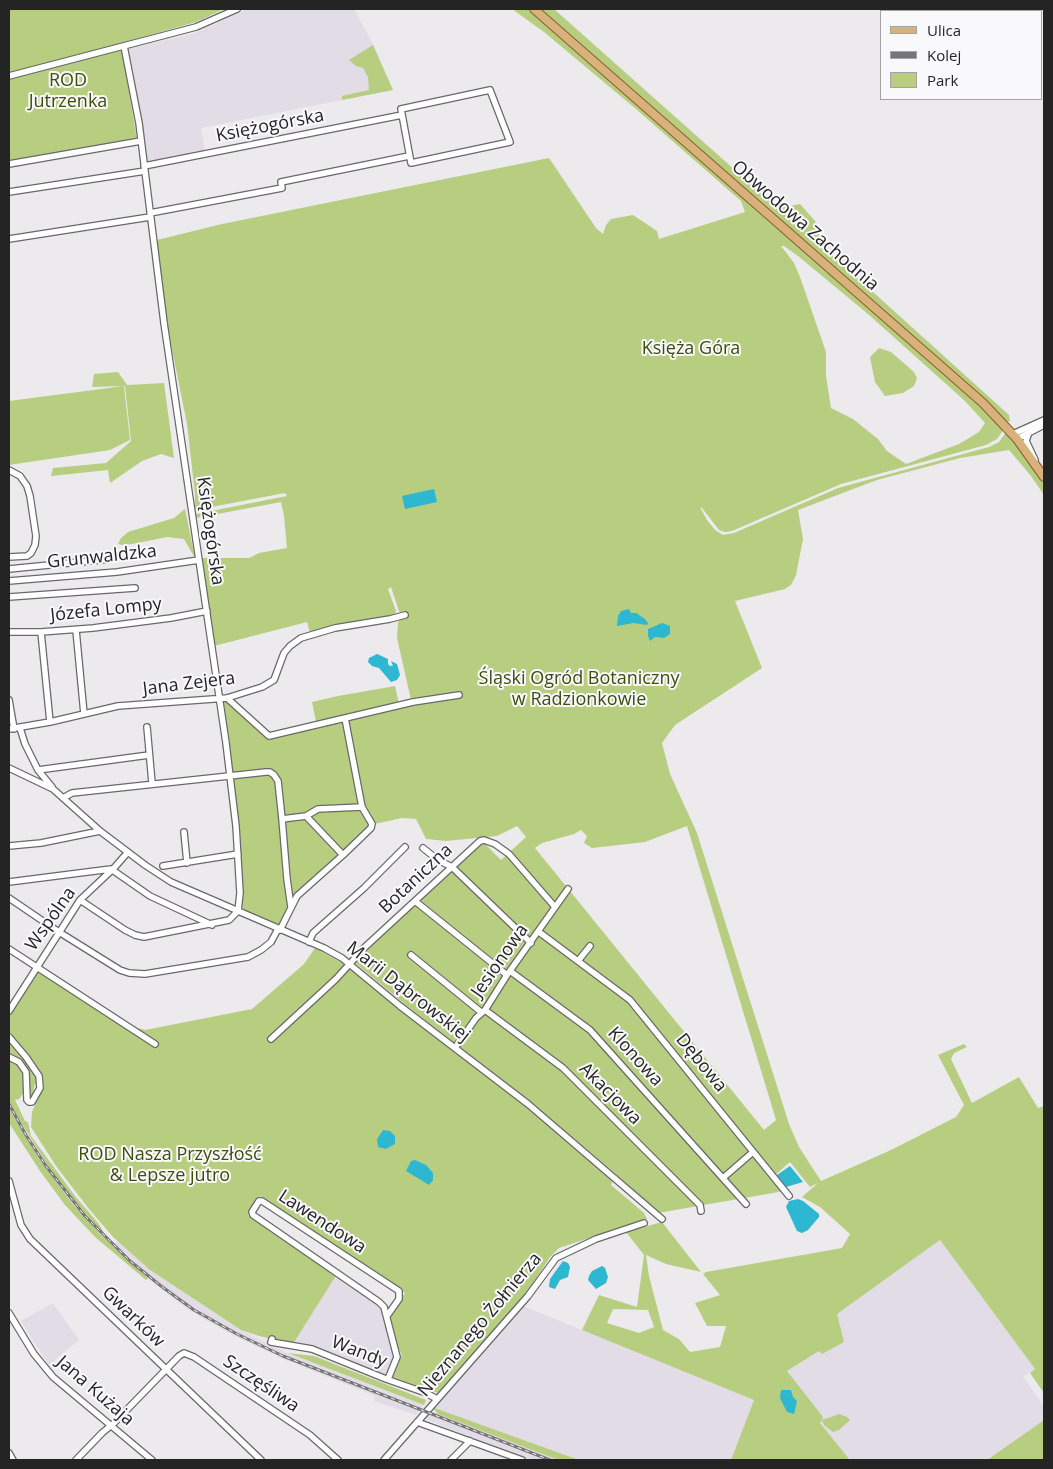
<!DOCTYPE html>
<html>
<head>
<meta charset="utf-8">
<style>
  body { margin:0 }
  #map { position:relative; width:1053px; height:1469px; overflow:hidden; background:#eceaed; font-family:"Open Sans",sans-serif }
  canvas { display:block }
  .frame { position:absolute; inset:0; border:10px solid #252425; pointer-events:none }
  .legend { position:absolute; left:880px; top:10px; width:162px; height:90px; box-sizing:border-box; background:#f9f8fb; border:1px solid #a4a3a5; margin:0; padding:6px 9px; list-style:none; font-size:15px; color:#252425 }
  .legend li { display:flex; align-items:center; gap:10px; height:25px }
  .legend b { width:25px; border:1px solid #a4a3a5 }
</style>
</head>
<body>
<div id="map">
<canvas width="1053" height="1469"></canvas>
<div class="frame"></div>
<ul class="legend">
<li><b style="height:6px;background:#d9b17d"></b>Ulica</li>
<li><b style="height:6px;background:#777577"></b>Kolej</li>
<li><b style="height:14px;background:#b7ce81"></b>Park</li>
</ul>
</div>
<script>
const ctx = document.querySelector('canvas').getContext('2d');
ctx.lineJoin = 'round';
function fillPath(path, color) { ctx.fillStyle = color; ctx.fill(path, 'evenodd'); }
const shape = rows => new Path2D(rows.map(r => 'M' + r).join(''));
function trace(path, color, width, dash) { ctx.strokeStyle = color; ctx.lineWidth = width; ctx.lineCap = dash ? 'butt' : 'round'; ctx.setLineDash(dash || []); ctx.stroke(path); }
function label(font, color, halo, rows, align = 'center') {
  ctx.font = font + ' "Open Sans",sans-serif'; ctx.lineWidth = 4; ctx.setLineDash([]); ctx.textBaseline = 'middle'; ctx.strokeStyle = halo; ctx.fillStyle = color; for (const [text, x, y, turn = 0] of rows) {
    ctx.save(); ctx.translate(x, y); ctx.rotate((+turn || 0) * Math.PI / 180); ctx.textAlign = isNaN(turn) ? turn : align; if (halo) ctx.strokeText(text, 0, 0); ctx.fillText(text, 0, 0); ctx.restore();
  }
}
fillPath(shape([
  [248,9,354,9,372,42,393,90,201,128,205,152,147,161,128,49,196,33],
  [9,1101,28,1135,53,1174,78,1205,114,1244,118,1241,150,1270,172,1285,241,1330,288,1353,424,1405,416,1415,374,1401,375,1396,281,1358,235,1336,204,1319,175,1300,123,1256,93,1227,71,1202,50,1175,28,1142,9,1108],
  [940,1240,1035,1369,1023,1377,1044,1406,1044,1420,987,1460,850,1460,820,1423,787,1371,819,1351,837,1314],
  [337,1274,372,1299,381,1310,402,1355,393,1377,293,1344],
  [53,1303,79,1340,49,1365,21,1321],
  [523,1306,754,1400,731,1460,579,1460,432,1407],
  [429,1410,558,1460,527,1460,423,1418]
]), '#e2dce6');
fillPath(shape([
  [9,9,224,9,196,22,121,43,137,140,9,162],
  [512,9,531,9,967,392,1002,427,1002,432,997,439,986,445,841,484,732,531,725,532,719,530,702,508,700,507,707,520,715,530,723,535,734,533,838,488,989,447,999,442,1006,432,1044,481,1044,495,1031,476,1009,450,960,458,877,480,798,510,803,539,796,575,791,585,785,589,735,601,762,668,675,725,662,743,670,774,697,833,789,1124,799,1147,821,1181,891,1150,956,1117,964,1105,938,1055,964,1044,967,1047,954,1053,951,1059,972,1103,1019,1077,1038,1108,1044,1106,1044,1393,1030,1373,1035,1369,940,1240,837,1314,844,1342,822,1354,819,1351,787,1371,823,1417,822,1420,839,1414,847,1417,850,1420,839,1430,833,1432,824,1425,822,1420,820,1423,850,1460,731,1460,754,1400,582,1330,599,1295,637,1307,644,1255,626,1232,662,1222,701,1272,666,1264,646,1255,649,1276,663,1330,679,1339,690,1352,720,1347,726,1326,707,1326,695,1303,720,1295,703,1274,706,1272,842,1248,850,1234,820,1207,802,1197,818,1183,810,1187,790,1162,775,1175,786,1189,790,1190,658,1213,618,1178,616,1174,532,1103,407,1006,354,962,481,843,484,843,501,860,526,837,517,826,497,836,446,841,426,839,416,819,402,818,375,824,368,828,288,909,279,925,244,910,241,905,242,883,235,796,229,749,230,749,223,701,230,698,270,732,316,722,312,702,338,696,395,686,399,704,411,700,397,638,398,623,402,614,399,611,391,587,388,589,396,611,394,616,310,633,307,622,214,646,202,558,249,558,259,553,287,548,284,516,281,502,196,518,196,514,287,496,285,493,201,509,195,510,195,494,187,424,167,324,157,240,222,224,549,158,596,228,603,234,606,225,611,219,633,215,657,231,659,239,745,212,741,201,636,109,544,32],
  [781,246,784,246,798,256,868,314,965,401,985,423,979,432,959,444,906,464,887,451,878,439,853,419,831,408,826,376,826,352,800,277,794,263],
  [687,826,776,1120,764,1130,535,848,542,843,574,834,581,830,587,836,584,843,592,848,645,842],
  [613,1309,648,1310,654,1327,639,1333,607,1323],
  [540,9,554,9,772,203,779,208,800,204,816,222,821,241,831,254,1009,415,1010,421,1007,422,948,367],
  [373,45,393,90,342,100,342,96,369,90,368,77,363,68,356,66,349,60],
  [879,348,891,352,914,372,917,378,914,386,903,393,885,396,875,382,870,357],
  [118,372,127,385,164,383,174,458,161,454,142,461,110,483,108,470,51,476,53,468,106,463,131,441,125,386,92,387,94,374],
  [124,386,130,440,110,450,9,465,9,401],
  [185,509,195,558,184,539,167,537,132,544,122,545,118,544,121,538,128,532,174,518],
  [315,948,346,965,519,1100,613,1181,611,1185,644,1213,647,1219,559,1248,550,1257,525,1296,438,1393,393,1377,402,1355,394,1340,389,1318,405,1293,260,1196,248,1215,337,1274,293,1344,259,1336,241,1330,150,1270,113,1237,89,1209,56,1166,31,1127,32,1112,44,1085,37,1067,9,1034,9,1018,13,1008,38,971,116,1022,145,1030,252,1009,304,964],
  [9,1040,37,1075,38,1084,35,1084,33,1093,35,1095,33,1100,29,1099,26,1068,9,1055],
  [9,1059,18,1064,25,1074,25,1091,19,1099,15,1100,25,1121,28,1122,31,1136,75,1196,99,1224,106,1237,78,1205,53,1174,16,1114,9,1101],
  [9,1108,40,1160,71,1202,100,1234,148,1278,146,1280,95,1237,65,1205,40,1171,9,1123],
  [288,1353,314,1356,426,1400,424,1405],
  [432,1407,579,1460,558,1460,438,1414],
  [1044,1420,1044,1460,987,1460]
]), '#b7ce81');
fillPath(shape([
  [434,489,437,502,405,509,402,496],
  [629,609,631,613,636,613,645,619,648,623,647,625,634,623,617,626,618,616,621,611],
  [662,623,670,626,670,634,664,638,655,637,650,641,648,636,648,629],
  [377,654,388,659,388,664,390,666,393,666,391,661,397,664,400,675,397,680,391,682,379,668,372,666,368,662,369,658],
  [383,1130,390,1131,395,1136,395,1144,386,1149,378,1147,377,1139],
  [415,1160,426,1165,433,1173,433,1180,429,1185,406,1171,411,1161],
  [790,1166,803,1182,786,1187,777,1175],
  [798,1199,803,1201,819,1214,819,1217,808,1230,802,1233,797,1231,786,1207,789,1201],
  [563,1261,568,1263,570,1267,568,1277,560,1280,555,1289,549,1287,550,1279],
  [602,1266,605,1268,608,1277,606,1283,596,1289,588,1280,589,1276,592,1271],
  [781,1390,791,1390,793,1397,797,1401,794,1414,787,1412,780,1398]
]), '#2db7d1');
const minor = shape([
  [9,76,196,27,237,9],
  [490,90,510,142,411,163,401,109,490,90],
  [9,164,141,141],
  [144,166,402,115],
  [9,192,145,171],
  [150,213,282,188,281,182,409,156],
  [9,239,150,217],
  [1029,432,1026,441,1035,460],
  [1013,434,1044,420],
  [1017,439,1044,425],
  [9,470,20,476,27,486,30,496,36,536,35,545,31,553,27,556,9,557],
  [9,569,110,559],
  [9,581,117,572,199,560],
  [9,597,135,588],
  [76,630,84,714],
  [9,632,41,632,93,628,171,618,207,611],
  [41,632,50,722],
  [227,698,269,736,413,702,459,695],
  [9,700,14,729],
  [147,727,152,783],
  [20,728,25,744,38,770,52,787],
  [9,729,50,722,118,706,227,698,262,687,274,680,284,653,290,646,301,638,335,628,390,619,405,615],
  [9,768,53,789,100,831,145,865,171,882,324,948,342,958,400,1006,528,1104,662,1219],
  [38,770,149,755],
  [63,798,72,793,266,772,270,772,274,775,278,781,282,819,306,816,318,809,362,807],
  [306,816,343,855,371,828,372,824,362,807,345,718],
  [282,819,287,879,291,907],
  [184,832,187,863],
  [9,846,41,843,100,831],
  [423,848,438,860,452,867,531,943],
  [163,866,238,854],
  [9,882,111,869,150,896,212,925],
  [9,898,59,932,120,970,129,973,145,974,248,957,261,950,271,942,278,929],
  [80,900,125,930,135,935,144,937,229,920,238,911,240,893,236,826,226,743,164,323,139,123,124,46],
  [415,901,507,975],
  [280,930,297,896,343,855],
  [539,932,630,1000,789,1196],
  [309,942,313,933,364,888,405,847],
  [9,949,155,1044],
  [411,955,481,1012],
  [578,961,590,946],
  [510,971,590,1030,746,1204],
  [485,1010,563,1068,700,1205,701,1211],
  [9,1011,80,900,114,868,128,852],
  [9,1037,26,1057,39,1076,40,1088,32,1102,29,1102,27,1100,26,1072,19,1062,9,1057],
  [271,1039,336,979,365,947,480,841,484,840,495,844,509,854,555,907],
  [455,1048,476,1018,485,1010,507,975,568,889],
  [723,1178,753,1152],
  [9,1181,21,1225,30,1239,261,1460],
  [9,1313,34,1354,53,1377,152,1460],
  [387,1316,399,1299,399,1291,262,1201,259,1201,252,1212,253,1215,379,1302,384,1307,397,1357,388,1379],
  [272,1339,271,1342,312,1349,386,1379,426,1393,437,1399],
  [417,1422,522,1460],
  [9,1453,13,1460],
  [76,1460,102,1433,114,1423,179,1356,184,1353,194,1357,310,1435,338,1460],
  [384,1460,528,1296,556,1258,596,1239,644,1223],
  [451,1460,470,1441]
]);
const major = shape([
  [534,9,983,403,1017,439,1044,477]
]);
trace(minor, '#69686a', 8);
trace(major, '#895e26', 10);
trace(minor, '#fff', 5.5);
trace(major, '#d9b17d', 8);
const rail = shape([
  [9,1104,26,1135,46,1166,85,1216,130,1261,161,1286,194,1310,237,1334,283,1356,550,1460]
]);
trace(rail, '#777577', 3);
trace(rail, '#f9f8fb', 1, [4]);
label('18px', '#3d4c0b', '#f9f8fb', [
  ["ROD",68,81],
  ["Jutrzenka",68,102],
  ["Księża Góra",691,349],
  ["Śląski Ogród Botaniczny",579,679],
  ["w Radzionkowie",579,700],
  ["ROD Nasza Przyszłość",170,1155],
  ["& Lepsze jutro",170,1176]
]);
label('18px', '#252425', '#f9f8fb', [
  ["Księżogórska",270,126,-11],
  ["Obwodowa Zachodnia",805,226,41],
  ["Księżogórska",210,531,82],
  ["Grunwaldzka",102,557,-6],
  ["Józefa Lompy",106,610,-6],
  ["Jana Zejera",189,684,-7],
  ["Botaniczna",416,879,-43],
  ["Wspólna",51,919,-55],
  ["Jesionowa",500,961,-55],
  ["Marii Dąbrowskiej",408,992,38],
  ["Klonowa",635,1057,48],
  ["Dębowa",701,1063,51],
  ["Akacjowa",610,1094,45],
  ["Lawendowa",322,1222,33],
  ["Gwarków",133,1317,44],
  ["Nieznanego Żołnierza",480,1325,-50],
  ["Wandy",359,1352,21],
  ["Szczęśliwa",261,1384,34],
  ["Jana Kużaja",95,1391,41]
]);
</script>
</body>
</html>
